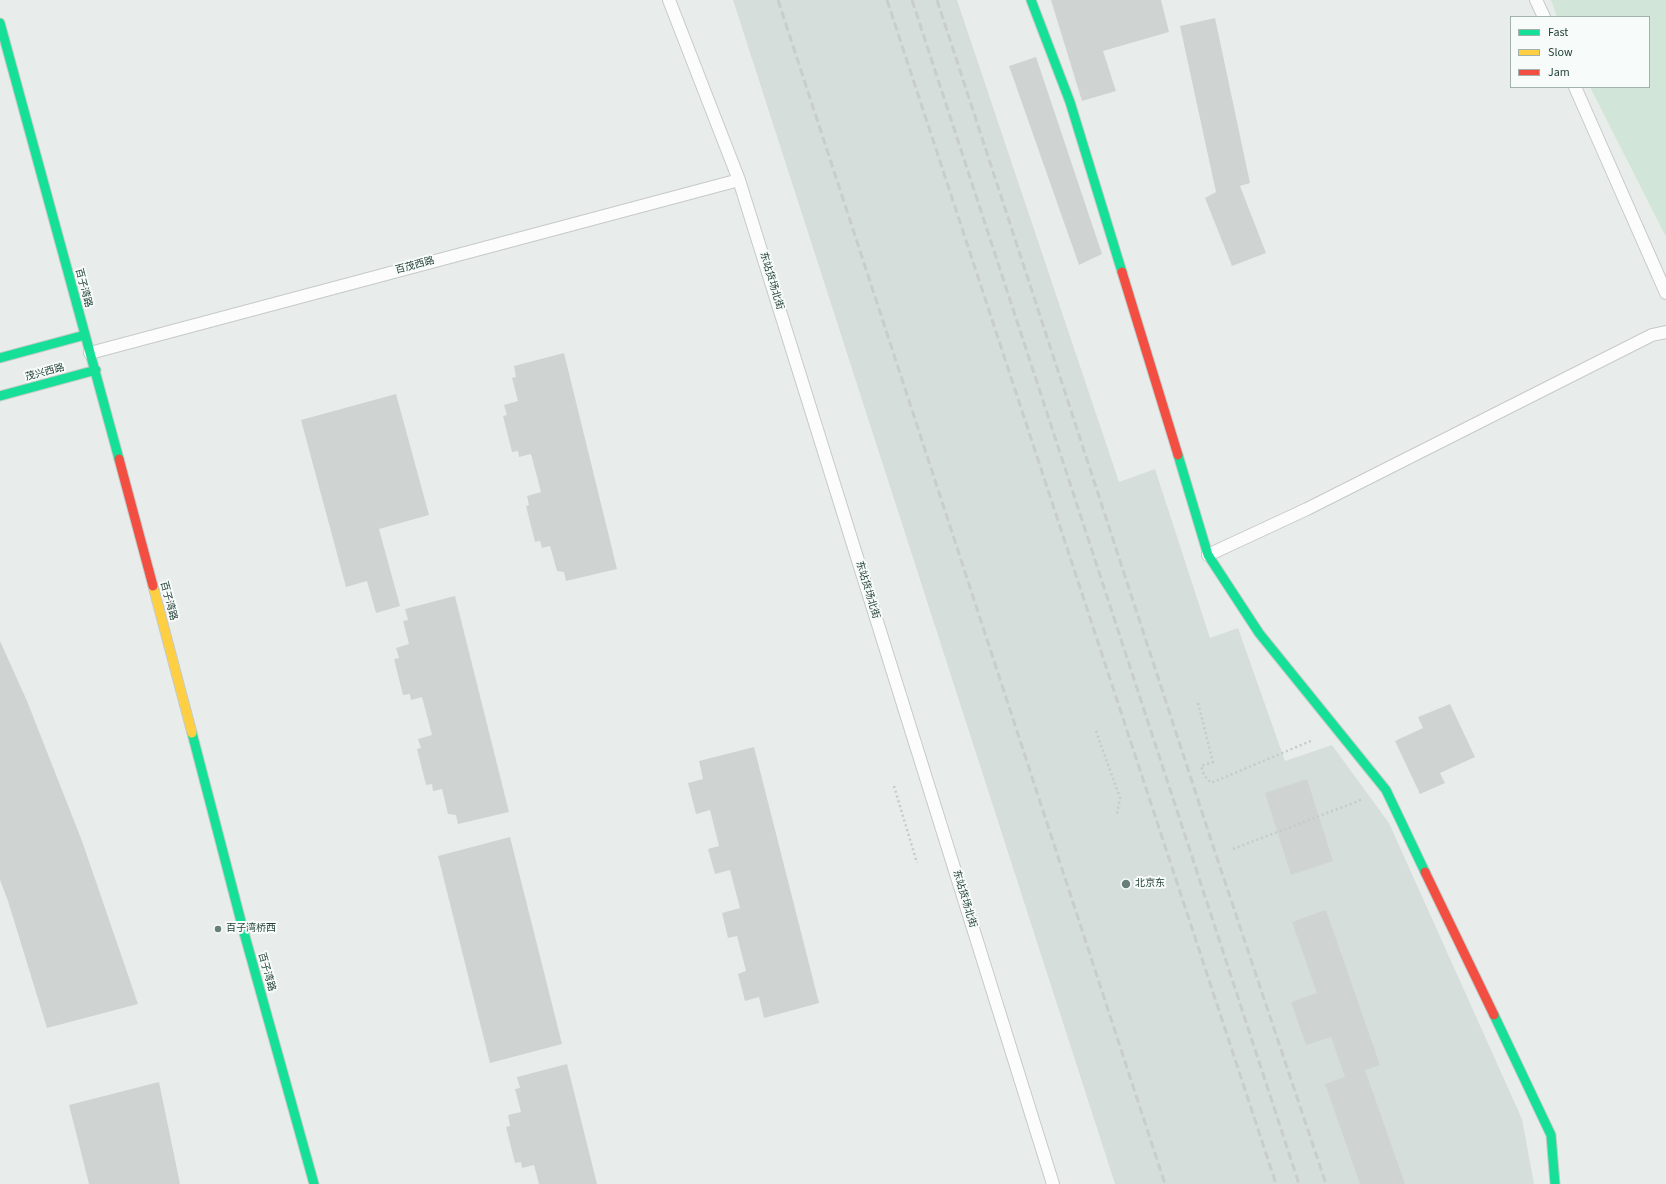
<!DOCTYPE html>
<html>
<head>
<meta charset="utf-8">
<style>
  body { margin:0 }
  #map { position:relative; width:1666px; height:1184px; overflow:hidden; background:#e8edeb; font-family:"Source Sans 3",sans-serif }
  canvas { display:block }
  .legend { position:absolute; left:1510px; top:16px; width:140px; height:72px; box-sizing:border-box; background:#f7fbf9; border:1px solid #a3b1ad; margin:0; padding:5px 7px; list-style:none; font-size:12px; color:#24423a }
  .legend li { display:flex; align-items:center; gap:8px; height:20px }
  .legend b { width:20px; border:1px solid #a3b1ad }
</style>
</head>
<body>
<div id="map">
<canvas width="1666" height="1184"></canvas>
<ul class="legend">
<li><b style="height:5px;background:#16e098"></b>Fast</li>
<li><b style="height:5px;background:#ffcf43"></b>Slow</li>
<li><b style="height:5px;background:#f24e42"></b>Jam</li>
</ul>
</div>
<script>
const ctx = document.querySelector('canvas').getContext('2d');
ctx.lineJoin = 'round';
function fillPath(path, color) { ctx.fillStyle = color; ctx.fill(path, 'evenodd'); }
const shape = rows => new Path2D(rows.map(r => 'M' + r).join(''));
function trace(path, color, width, dash) { ctx.strokeStyle = color; ctx.lineWidth = width; ctx.lineCap = dash ? 'butt' : 'round'; ctx.setLineDash(dash || []); ctx.stroke(path); }
function label(font, color, halo, rows, align = 'center') {
  ctx.font = font + ' "Source Sans 3","Noto Sans SC",sans-serif'; ctx.lineWidth = 4; ctx.setLineDash([]); ctx.textBaseline = 'middle'; ctx.strokeStyle = halo; ctx.fillStyle = color; for (const [text, x, y, turn = 0] of rows) {
    ctx.save(); ctx.translate(x, y); ctx.rotate((+turn || 0) * Math.PI / 180); ctx.textAlign = isNaN(turn) ? turn : align; if (halo) ctx.strokeText(text, 0, 0); ctx.fillText(text, 0, 0); ctx.restore();
  }
}
fillPath(shape([
  [733,0,957,0,1119,482,1155,469,1210,638,1238,628,1285,761,1332,745,1389,823,1522,1119,1534,1184,1115,1184]
]), '#d6dedb');
fillPath(shape([
  [1551,0,1666,0,1666,237,1590,87,1649,87,1649,17,1557,17]
]), '#d1e6d8');
fillPath(shape([
  [1051,0,1161,0,1169,32,1103,51,1116,91,1082,101],
  [1215,18,1250,183,1240,186,1266,253,1232,266,1205,198,1216,192,1180,26],
  [1036,57,1102,254,1079,265,1009,66],
  [564,353,617,569,566,581,564,572,557,571,550,546,542,548,540,541,535,542,526,506,529,505,527,496,541,492,531,454,519,457,518,451,512,452,503,416,507,415,504,405,518,401,512,378,516,377,514,366],
  [396,394,429,515,379,529,400,606,376,613,367,581,346,587,301,420],
  [455,596,509,812,458,824,456,815,448,814,442,789,433,791,432,784,426,785,417,749,421,748,418,739,432,735,422,697,411,700,410,694,403,695,394,659,399,658,396,648,409,644,403,621,408,620,405,609],
  [0,641,27,701,82,841,138,1004,47,1028,8,901,0,880],
  [1450,704,1475,757,1440,773,1445,783,1420,794,1395,741,1423,728,1418,717],
  [754,747,819,1003,764,1018,759,997,745,1001,738,974,746,971,737,936,728,938,722,913,740,908,730,870,715,874,708,849,719,846,710,810,696,814,688,783,703,779,699,761],
  [1307,779,1333,861,1291,875,1265,793],
  [510,837,562,1044,490,1063,438,856],
  [1326,910,1380,1065,1365,1070,1405,1184,1360,1184,1325,1084,1345,1077,1331,1037,1306,1045,1291,1002,1317,993,1292,922],
  [567,1064,597,1184,539,1184,534,1165,522,1168,521,1162,515,1163,506,1127,510,1126,508,1115,521,1112,515,1089,520,1088,517,1077],
  [159,1082,180,1184,89,1184,69,1105]
]), '#cfd4d2');
const lane = shape([
  [669,0,739,180,1053,1184],
  [1536,0,1544,17],
  [1575,87,1666,293],
  [90,353,739,180],
  [1208,555,1307,509,1652,335,1666,332]
]);
const fast = shape([
  [1031,0,1070,102,1122,272],
  [0,23,119,459],
  [0,358,85,335],
  [0,396,96,370],
  [1178,455,1208,555,1259,633,1386,790,1425,872],
  [192,733,243,929,314,1184],
  [1494,1015,1551,1135,1555,1184]
]);
const slow = shape([
  [153,586,192,733]
]);
const jam = shape([
  [1122,272,1178,455],
  [119,459,153,586],
  [1425,872,1494,1015]
]);
trace(lane, '#c5cac8', 14);
trace(fast, '#c3cbc8', 11);
trace(slow, '#c3cbc8', 11);
trace(jam, '#c3cbc8', 11);
trace(shape([
  [1198,703,1213,762,1201,766,1204,775,1211,783,1313,740],
  [1096,731,1120,798,1117,814],
  [894,786,917,863],
  [1233,849,1361,800]
]), '#c3ccca', 2.5, [2, 3]);
trace(lane, '#fcfcfc', 12);
trace(fast, '#16e098', 9);
trace(slow, '#ffcf43', 9);
trace(jam, '#f24e42', 9);
trace(shape([
  [778,0,1165,1184],
  [887,0,1276,1184],
  [912,0,1299,1184],
  [937,0,1216,855,1326,1184]
]), '#c9cdcc', 3, [8, 4]);
for (const [x, y, r, color] of [
  [1126,884,5,"#697e78"],
  [218,929,4,"#697e78"]
]) { const dot = new Path2D(); dot.arc(x, y, r, 0, 2 * Math.PI); ctx.fillStyle = color; ctx.fill(dot); trace(dot, '#f7fbf9', 1.5); }
label('10px', '#24423a', '#f7fbf9', [
  ["百茂西路",415,266,-15],
  ["东站货场北街",771,281,73],
  ["百子湾路",83,288,75],
  ["茂兴西路",45,373,-15],
  ["东站货场北街",867,590,73],
  ["百子湾路",168,601,75],
  ["东站货场北街",964,899,73],
  ["百子湾路",266,972,74]
]);
label('10px', '#24423a', '#f7fbf9', [
  ["北京东",1135,884],
  ["百子湾桥西",226,929]
], 'left');
</script>
</body>
</html>
